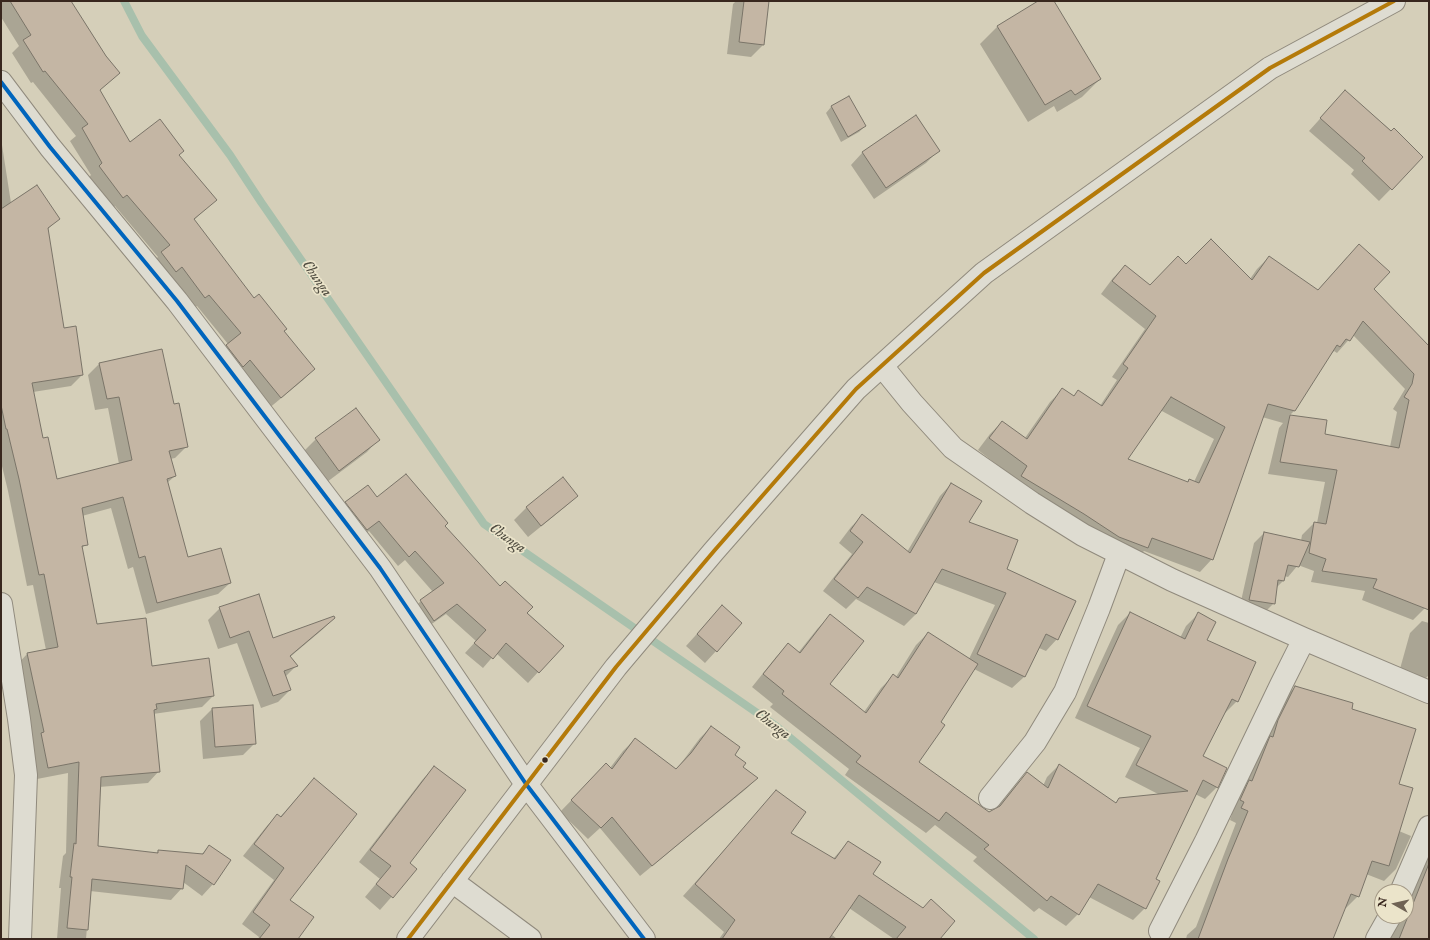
<!DOCTYPE html>
<html>
<head>
<meta charset="utf-8">
<style>
  body { margin:0 }
  #map { position:relative; width:1430px; height:940px; overflow:hidden; background:#d5cfb9; font-family:"IM FELL English",serif }
  canvas { display:block }
  .frame { position:absolute; inset:0; border:2px solid #38271e; pointer-events:none }
  .north { position:absolute; left:1374px; top:884px; width:40px; height:40px; box-sizing:border-box; background:#ebe4ca; border:1px solid #a39885; border-radius:50%; rotate:278deg; font-size:11px; font-weight:700; line-height:16px; text-align:center; color:#38271e }
  .north::after { content:''; display:block; margin:auto; width:14px; height:18px; background:#6f6254; clip-path:polygon(50% 0,100% 100%,50% 72%,0 100%) }
</style>
</head>
<body>
<div id="map">
<canvas width="1430" height="940"></canvas>
<div class="frame"></div>
<div class="north">N</div>
</div>
<script>
const ctx = document.querySelector('canvas').getContext('2d');
ctx.lineJoin = 'round';
function fillPath(path, color) { ctx.fillStyle = color; ctx.fill(path, 'evenodd'); }
const shape = rows => new Path2D(rows.map(r => 'M' + r).join(''));
function trace(path, color, width, dash) { ctx.strokeStyle = color; ctx.lineWidth = width; ctx.lineCap = dash ? 'butt' : 'round'; ctx.setLineDash(dash || []); ctx.stroke(path); }
function label(font, color, halo, rows, align = 'center') {
  ctx.font = font + ' "IM FELL English",serif'; ctx.lineWidth = 3.5; ctx.setLineDash([]); ctx.textBaseline = 'middle'; ctx.strokeStyle = halo; ctx.fillStyle = color; for (const [text, x, y, turn = 0] of rows) {
    ctx.save(); ctx.translate(x, y); ctx.rotate((+turn || 0) * Math.PI / 180); ctx.textAlign = isNaN(turn) ? turn : align; if (halo) ctx.strokeText(text, 0, 0); ctx.fillText(text, 0, 0); ctx.restore();
  }
}
fillPath(shape([
  [1,1,54,1,106,56,119,73,99,91,130,143,178,156,215,200,194,220,254,300,283,332,314,369,302,381,268,409,215,357,228,344,197,306,193,309,150,264,158,257,115,206,111,209,88,178,91,175,70,141,76,136,33,82,31,83,12,53,19,46,1,17],
  [736,1,768,1,763,45,751,57,727,54,733,4],
  [1040,1,1053,1,1100,79,1082,97,1057,112,1054,106,1028,122,980,44,998,26],
  [1345,91,1422,157,1379,201,1351,174,1354,170,1309,131],
  [849,97,865,126,859,132,841,142,826,113,831,107],
  [916,117,938,151,926,163,874,199,851,165,862,153],
  [1,145,2,145,11,203,58,219,47,230,63,329,82,375,71,386,33,392,43,439,57,481,119,464,108,408,95,410,88,375,99,364,173,405,186,447,175,458,170,459,175,476,167,483,188,558,230,583,218,594,146,614,133,567,128,569,111,508,82,516,86,544,81,549,96,625,151,667,213,696,202,707,153,714,159,771,148,783,99,787,97,847,156,854,158,851,201,855,209,846,213,884,202,896,183,882,182,888,171,900,90,891,86,939,57,939,61,888,59,888,63,856,66,853,68,773,37,779,16,666,27,654,46,650,33,585,27,586,8,491,1,462],
  [1269,257,1317,291,1347,257,1373,289,1429,348,1429,599,1425,608,1413,620,1362,600,1365,591,1311,582,1314,571,1298,565,1288,577,1284,576,1283,581,1276,588,1274,603,1264,613,1239,610,1254,543,1264,533,1301,541,1302,535,1314,523,1317,523,1325,482,1268,474,1279,428,1283,423,1262,417,1212,559,1200,572,1144,551,1135,560,1106,549,978,450,990,434,1002,422,1025,438,1050,402,1062,390,1073,397,1078,392,1100,406,1117,380,1112,377,1145,329,1101,294,1113,278,1125,266,1150,286,1186,266,1250,279,1257,269],
  [1353,335,1405,389,1393,409,1397,412,1390,447,1324,434,1326,421,1289,416,1294,411,1327,359,1334,351,1337,353],
  [1160,410,1214,439,1194,482,1190,480,1187,483,1126,459],
  [316,439,378,440,367,452,327,482,304,451],
  [563,478,577,496,565,507,528,537,514,520,526,508],
  [951,484,968,522,1006,570,1057,639,1046,651,1039,648,1024,677,1012,688,974,669,939,722,917,763,989,814,996,809,1015,786,1027,773,1043,786,1047,777,1059,765,1115,804,1119,799,1160,795,1125,777,1140,748,1075,718,1118,625,1130,613,1180,638,1186,626,1198,614,1206,640,1237,701,1225,713,1224,713,1202,757,1217,787,1205,799,1195,794,1155,879,1145,908,1133,920,1089,897,1078,914,1066,926,1039,908,1034,912,973,861,977,857,935,825,926,833,845,775,849,769,770,707,773,704,752,687,776,657,788,645,798,653,818,628,830,616,829,685,864,712,881,688,894,675,896,677,916,645,928,633,969,659,995,605,934,582,916,614,904,626,856,599,846,609,823,591,852,554,839,543,851,527,862,516,907,552,940,496],
  [376,499,444,526,500,587,562,646,528,683,496,653,483,668,465,653,476,641,446,614,423,630,410,611,421,601,433,592,405,560,398,566,369,531,357,540,336,512,346,502],
  [722,606,716,651,705,663,686,646],
  [220,608,273,639,334,618,322,630,290,657,296,666,285,677,290,690,278,702,261,708,237,643,218,649,208,620],
  [1422,621,1429,623,1429,675,1421,683,1398,676,1410,633],
  [1295,687,1350,709,1398,785,1399,831,1411,836,1396,869,1384,881,1366,874,1358,896,1346,908,1344,908,1333,939,1186,939,1187,935,1196,927,1236,823,1230,820,1232,814,1228,812,1283,699],
  [212,709,255,743,243,755,203,759,200,721],
  [711,727,742,767,757,778,746,789,640,876,600,828,588,839,560,812,595,776,610,768,623,751,635,739,676,770,700,738],
  [435,767,409,863,416,869,380,910,365,897,380,879,359,862,423,779],
  [314,779,289,900,297,939,258,939,259,937,242,924,274,880,243,856,266,827,277,815,280,817],
  [776,792,790,833,833,859,848,842,871,874,938,939,894,939,849,908,831,934,837,939,719,939,724,932,683,896],
  [1429,852,1429,939,1387,939,1396,916,1406,916,1406,898]
]), '#0003');
trace(shape([
  [124,1,142,36,230,155,261,202,484,524,776,726,1034,939]
]), '#a8c0ac', 8);
const building = shape([
  [10,1,71,1,106,56,120,73,100,90,130,142,160,119,184,151,179,155,217,200,194,219,254,298,259,294,287,329,284,331,315,369,281,398,250,360,243,367,226,345,241,333,209,295,205,298,182,267,176,272,161,252,170,245,127,195,123,198,99,166,102,163,82,128,88,124,45,71,43,72,23,40,31,35,10,1],
  [744,1,769,1,764,45,739,42,744,1],
  [1038,1,1054,1,1101,79,1075,95,1071,90,1045,105,997,26,1038,1],
  [1345,90,1391,131,1394,128,1423,157,1392,190,1362,161,1365,158,1320,118,1345,90],
  [849,96,866,126,848,137,831,106,849,96],
  [916,115,940,151,886,188,862,152,916,115],
  [37,185,60,219,48,228,64,328,76,326,83,375,32,383,43,438,48,437,57,479,132,460,119,397,107,399,99,363,162,349,174,404,179,403,188,447,169,451,176,476,167,479,188,557,221,548,231,583,157,603,145,556,139,558,123,497,82,508,88,545,82,546,97,624,146,618,152,666,209,658,214,696,156,704,157,709,154,710,160,772,101,777,98,846,158,853,158,850,203,854,209,845,231,860,214,885,186,865,183,889,92,879,88,930,67,928,72,877,70,877,74,843,76,844,79,762,48,768,41,733,44,732,27,653,58,647,44,574,39,575,19,479,7,429,6,429,1,405,1,209,37,185],
  [1211,239,1252,280,1269,256,1318,290,1359,244,1390,272,1374,289,1429,346,1429,610,1373,588,1377,579,1322,571,1326,559,1309,553,1314,522,1326,524,1337,470,1280,462,1290,415,1327,420,1325,434,1399,448,1409,400,1404,397,1412,384,1414,374,1363,321,1350,341,1346,339,1340,347,1337,345,1295,411,1268,404,1213,560,1152,538,1148,548,1119,537,1084,514,1021,476,1027,466,989,438,1002,421,1027,439,1062,388,1074,396,1078,390,1102,406,1128,368,1123,364,1156,316,1112,281,1125,265,1150,285,1178,256,1186,264,1211,239],
  [1171,397,1225,427,1199,483,1189,479,1188,482,1128,459,1171,397],
  [356,408,380,440,339,471,315,438,356,408],
  [406,474,448,523,445,526,500,586,505,581,533,607,527,613,564,646,539,673,506,643,493,659,474,643,486,630,457,604,434,621,420,600,444,583,415,551,409,557,379,521,367,530,345,502,368,485,377,497,406,474],
  [563,477,578,496,541,526,526,507,563,477],
  [951,483,982,501,969,522,1018,540,1007,569,1076,601,1058,640,1046,634,1025,677,977,654,1006,593,942,569,916,614,867,587,858,598,834,579,863,542,850,531,862,514,910,553,951,483],
  [1264,532,1310,542,1299,567,1288,565,1284,581,1278,580,1275,604,1249,600,1264,532],
  [259,594,273,638,334,616,335,618,290,656,298,666,284,671,291,690,273,696,249,631,230,638,219,607,259,594],
  [722,605,742,623,717,652,697,634,722,605],
  [1130,612,1185,639,1198,612,1216,622,1207,640,1256,662,1238,702,1232,699,1203,756,1227,768,1218,788,1203,780,1156,879,1160,881,1146,909,1098,884,1079,915,1051,896,1047,901,984,849,989,845,946,812,939,821,856,762,861,756,782,694,784,691,763,674,788,643,800,653,830,614,864,641,830,684,866,713,893,674,898,678,928,632,978,664,941,722,945,725,919,762,989,812,1000,806,1027,772,1048,788,1059,764,1116,803,1119,798,1188,791,1136,765,1151,736,1087,706,1130,612],
  [1295,686,1353,703,1352,709,1416,729,1399,784,1413,788,1389,866,1372,861,1359,897,1351,894,1333,939,1198,939,1228,859,1248,811,1241,808,1244,802,1240,800,1249,780,1252,781,1270,736,1273,737,1278,720,1295,686],
  [253,705,256,744,215,747,212,708,253,705],
  [711,726,740,747,735,755,746,763,743,767,758,778,652,866,612,817,601,828,571,800,606,763,612,769,635,738,676,769,691,753,711,726],
  [434,766,466,790,410,863,417,869,393,898,376,884,391,866,370,850,434,766],
  [314,778,357,814,290,900,314,917,298,939,259,939,270,925,253,912,284,868,254,844,277,814,281,817,314,778],
  [776,790,806,812,791,833,835,859,848,841,881,862,873,874,923,908,931,899,955,921,940,939,896,939,906,927,859,895,829,939,722,939,735,920,695,884,776,790],
  [1428,866,1429,867,1429,939,1399,939,1428,866]
]);
fillPath(building, '#c4b6a4');
trace(building, '#7a7468', 1);
const minor = shape([
  [1,82,50,147,177,301,380,568,526,784,644,939],
  [882,366,912,403,953,448,1032,503,1083,535,1172,580,1304,639,1429,692],
  [1,604,19,719,26,775,20,939],
  [990,798,1035,742,1065,692,1099,608,1119,554],
  [452,881,530,939],
  [1401,892,1429,827],
  [1160,931,1206,841,1281,685,1304,639],
  [408,939,616,667,714,551,856,389,984,273,1270,68,1394,1],
  [1377,939,1390,916]
]);
trace(minor, '#908a7d', 24);
trace(minor, '#dedcd1', 22);
trace(shape([
  [1,82,50,147,177,301,380,568,526,784,644,939]
]), '#0065bd', 4);
trace(shape([
  [408,939,616,667,714,551,856,389,984,273,1270,68,1394,1]
]), '#b47a0a', 4);
for (const [x, y, r, color] of [
  [545,760,3.5,"#38271e"]
]) { const dot = new Path2D(); dot.arc(x, y, r, 0, 2 * Math.PI); ctx.fillStyle = color; ctx.fill(dot); trace(dot, '#ebe4ca', 1.5); }
label('italic 15px', '#4f4c40', '#ebe4ca', [
  ["Chunga",316,279,55],
  ["Chunga",507,539,35],
  ["Chunga",772,725,37]
]);
</script>
</body>
</html>
